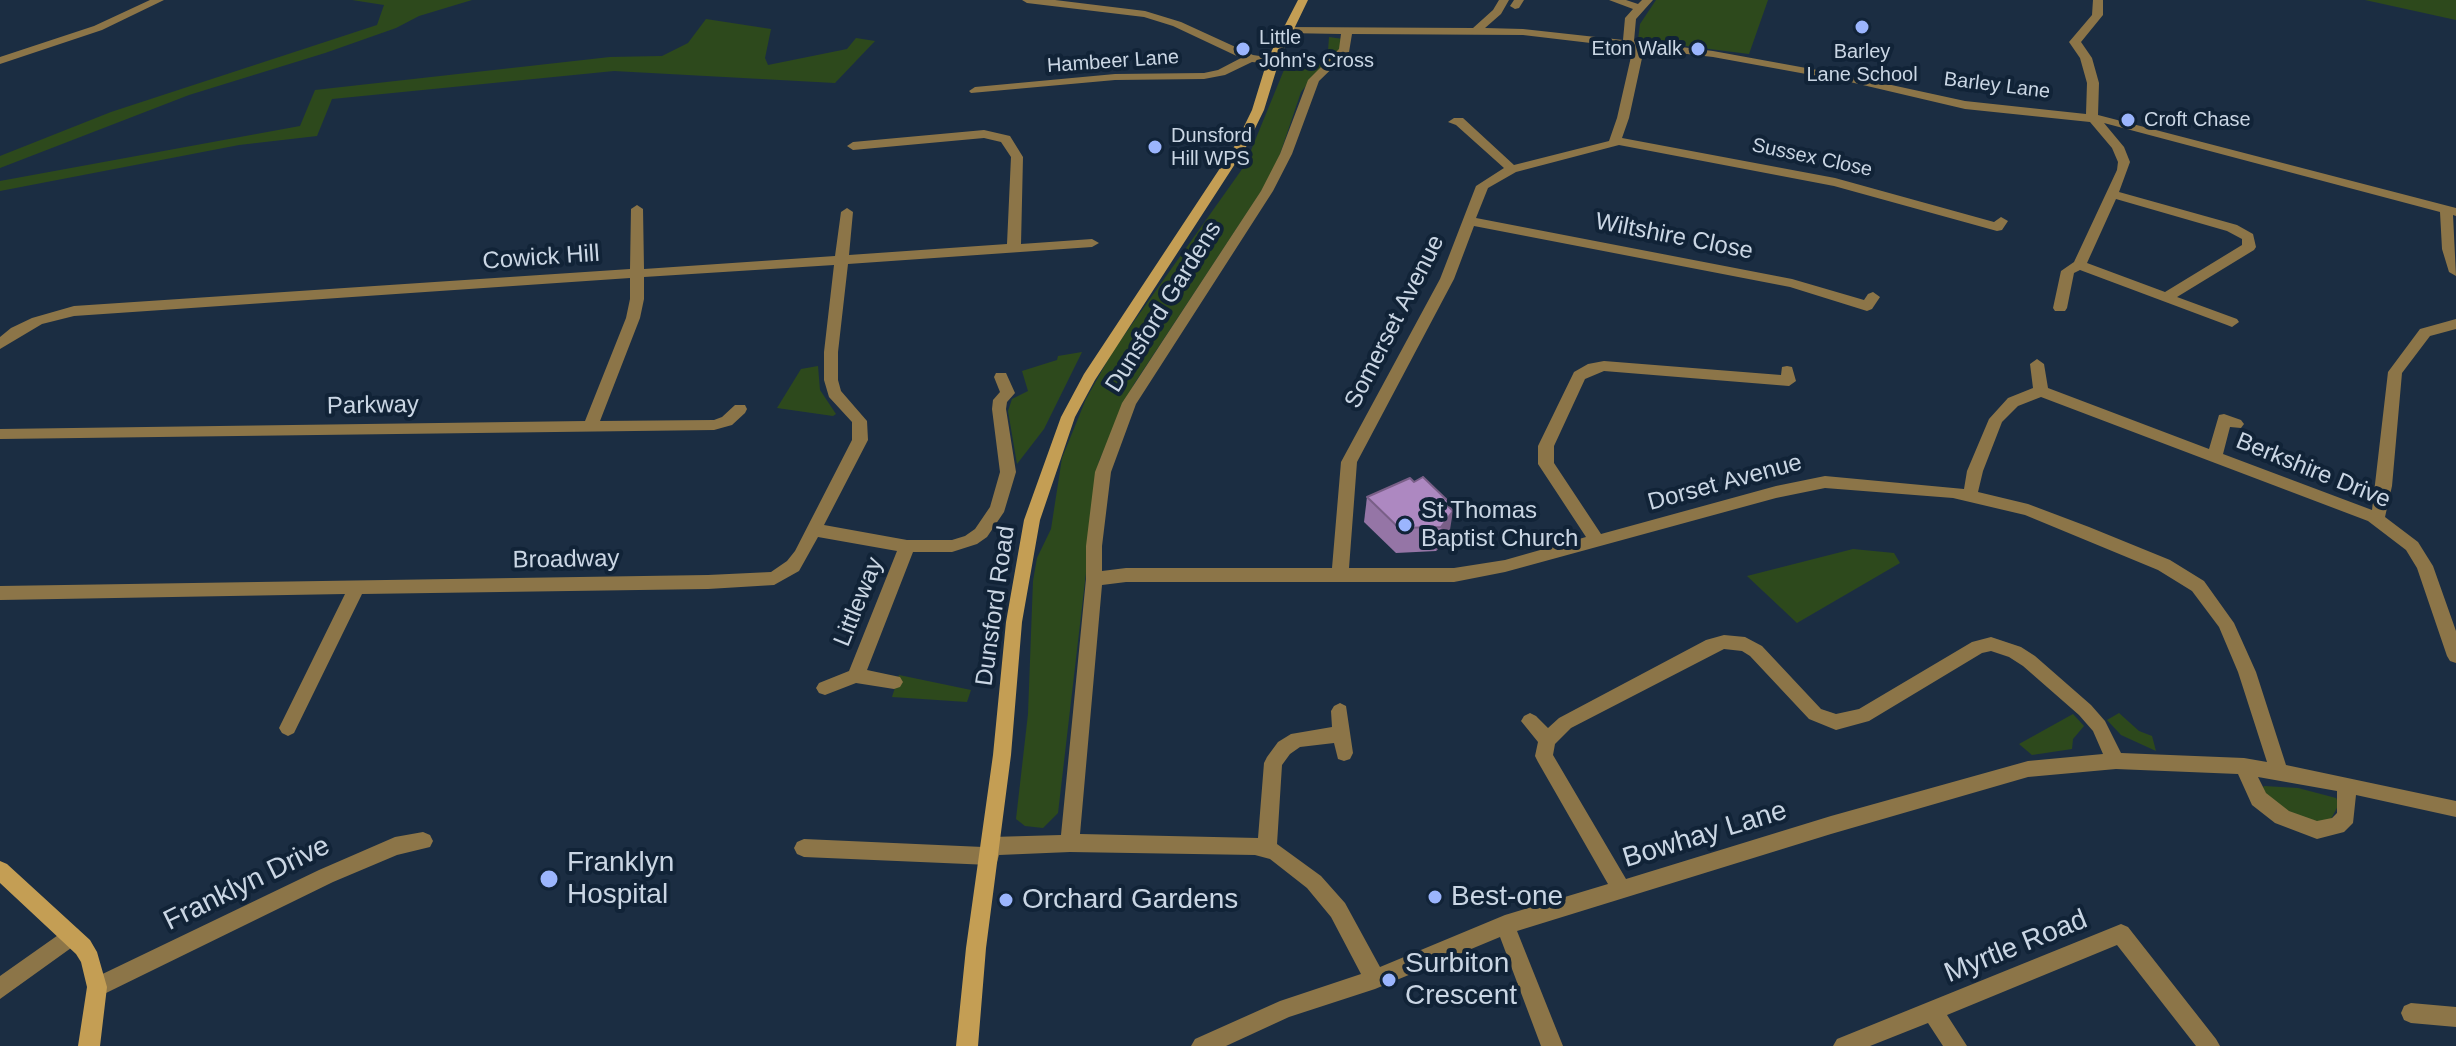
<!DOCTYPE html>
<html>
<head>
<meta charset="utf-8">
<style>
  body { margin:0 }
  canvas { display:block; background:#1b2d42 }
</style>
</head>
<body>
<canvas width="2456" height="1046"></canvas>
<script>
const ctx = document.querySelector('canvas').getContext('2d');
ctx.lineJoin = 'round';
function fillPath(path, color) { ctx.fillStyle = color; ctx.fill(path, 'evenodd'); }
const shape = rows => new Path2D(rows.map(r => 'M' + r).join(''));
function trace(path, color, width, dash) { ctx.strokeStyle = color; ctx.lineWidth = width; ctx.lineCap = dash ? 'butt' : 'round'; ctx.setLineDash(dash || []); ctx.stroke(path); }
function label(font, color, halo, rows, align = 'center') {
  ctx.font = font + ' Helvetica,sans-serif'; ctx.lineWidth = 8; ctx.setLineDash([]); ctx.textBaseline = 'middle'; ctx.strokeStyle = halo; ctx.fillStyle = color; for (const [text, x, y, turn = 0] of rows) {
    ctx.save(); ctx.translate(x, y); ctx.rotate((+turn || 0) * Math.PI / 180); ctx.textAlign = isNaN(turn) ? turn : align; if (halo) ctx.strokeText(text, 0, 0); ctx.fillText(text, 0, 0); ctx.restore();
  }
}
fillPath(shape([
  [352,0,472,0,419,16,396,28,325,53,189,95,0,168,0,156,111,112,377,25,384,5],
  [1656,0,1768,0,1749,54,1638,40,1640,24],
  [2365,0,2456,0,2456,20],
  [706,19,771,29,765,58,768,65,847,49,856,38,875,41,835,83,614,71,332,99,317,136,239,145,0,191,0,181,300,126,315,90,610,57,662,56,688,43],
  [1329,37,1343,39,1339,52,1325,62,1301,92,1278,160,1264,187,1134,384,1099,461,1058,813,1043,828,1025,826,1016,819,1028,714,1033,581,1037,558,1051,529,1062,458,1086,399,1113,351,1245,165,1286,65,1323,56,1328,51],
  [1082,352,1044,429,1017,464,1008,411,1012,399,1028,391,1022,371,1057,360,1058,356],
  [818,366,820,390,836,414,833,416,777,408,801,369],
  [1853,549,1894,553,1900,563,1797,623,1747,576],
  [899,675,971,690,967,702,892,697],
  [2119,713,2139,731,2152,736,2156,751,2121,735,2107,720],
  [2073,714,2084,726,2073,739,2072,749,2032,755,2019,744],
  [2264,786,2298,788,2336,798,2339,804,2331,819,2314,822,2277,806,2262,789]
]), '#2d491c');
fillPath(shape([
  [150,0,164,0,102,30,0,64,0,57,94,26,150,0],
  [1022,0,1055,0,1145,11,1181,22,1253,55,1273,58,1279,61,1273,64,1252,62,1225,75,1204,79,1115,80,971,93,969,91,975,87,1115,74,1204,73,1218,70,1241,58,1173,26,1144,17,1027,3,1022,0],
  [1499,0,1509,0,1501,14,1485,28,1523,29,1623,40,1625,18,1633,9,1609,0,1626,0,1638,4,1642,0,1653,0,1636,19,1634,41,1713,51,1850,76,1965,101,2086,114,2087,83,2080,58,2069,42,2092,15,2093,0,2103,0,2103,15,2081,42,2092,58,2099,83,2098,115,2456,208,2456,216,2453,215,2456,276,2449,272,2442,249,2440,212,2104,123,2124,147,2130,162,2119,192,2237,225,2253,234,2256,247,2254,250,2177,297,2237,319,2239,322,2232,327,2227,325,2080,270,2074,273,2067,308,2065,311,2055,311,2053,308,2061,271,2074,262,2117,170,2118,162,2112,148,2090,122,1965,109,1850,82,1713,57,1644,49,1629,118,1622,138,1835,178,1994,222,2001,217,2008,221,2002,230,1997,231,1834,186,1619,145,1516,172,1488,188,1476,218,1792,279,1864,300,1868,294,1873,292,1880,297,1872,309,1867,311,1790,287,1474,226,1454,279,1357,462,1349,568,1454,568,1505,560,1586,537,1538,464,1538,446,1574,372,1588,364,1604,361,1781,375,1782,367,1787,366,1792,367,1796,381,1789,386,1604,371,1585,379,1554,446,1554,463,1601,534,1776,486,1825,476,1964,489,1967,471,1989,419,2008,398,2033,388,2030,364,2037,359,2044,364,2048,388,2209,449,2219,415,2224,414,2241,420,2244,424,2241,428,2230,427,2223,454,2372,510,2388,372,2420,329,2456,319,2456,329,2430,336,2402,373,2392,486,2385,517,2418,542,2433,566,2456,631,2456,663,2450,661,2447,656,2417,568,2406,550,2368,521,2041,397,2018,406,2002,422,1983,471,1978,492,2028,504,2089,527,2170,560,2204,581,2234,623,2256,672,2286,765,2456,801,2456,817,2356,795,2353,823,2344,832,2317,839,2275,823,2252,805,2238,774,2116,769,2028,777,1831,834,1517,931,1563,1046,1541,1046,1500,937,1375,989,1289,1017,1226,1046,1191,1046,1195,1039,1280,1001,1361,974,1331,917,1307,888,1270,859,1255,855,1070,852,999,855,997,862,990,865,804,857,797,854,794,848,797,842,804,839,983,847,985,840,992,837,1061,835,1086,579,1086,546,1095,472,1122,403,1261,191,1280,154,1308,80,1339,49,1341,34,1286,33,1280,30,1286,27,1473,28,1493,10,1499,0],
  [1352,34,1523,35,1633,48,1617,118,1609,141,1514,165,1463,118,1454,118,1448,122,1456,125,1504,168,1476,186,1440,279,1341,462,1332,568,1126,568,1102,571,1102,546,1111,472,1136,404,1273,191,1292,154,1319,81,1349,52,1352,34],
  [2116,199,2227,231,2242,239,2242,245,2165,292,2087,263,2116,199],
  [1825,488,1953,498,2025,515,2158,570,2192,591,2219,627,2238,672,2267,762,2244,758,2121,753,2105,721,2091,705,2035,656,2021,647,1991,637,1972,642,1859,709,1836,714,1821,709,1762,646,1745,637,1724,635,1706,640,1559,718,1548,728,1536,716,1530,713,1524,716,1521,721,1538,742,1535,756,1538,762,1608,884,1505,915,1380,967,1345,903,1321,876,1277,844,1282,765,1290,754,1300,747,1334,743,1338,759,1344,761,1350,759,1353,753,1346,706,1340,703,1334,706,1331,711,1332,727,1291,734,1278,742,1267,757,1264,763,1258,838,1080,834,1102,585,1126,582,1454,582,1505,572,1776,498,1825,488],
  [1724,649,1742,651,1750,656,1809,719,1836,730,1869,721,1982,653,1991,651,2009,657,2023,666,2079,715,2093,731,2103,754,2028,761,1831,816,1626,879,1553,755,1555,744,1571,728,1724,649],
  [2258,777,2337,791,2337,813,2332,818,2317,821,2289,811,2266,793,2258,777],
  [1514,0,1524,0,1519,8,1515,9,1510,6,1514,0],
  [984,130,1010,136,1023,157,1021,244,1092,239,1099,243,1092,247,848,264,838,352,838,380,841,391,867,421,868,440,824,525,907,540,952,540,965,536,975,529,990,507,1000,472,992,409,993,400,1000,392,994,377,996,373,1006,373,1015,393,1007,402,1006,409,1016,472,1004,512,987,537,977,544,952,552,913,552,867,670,900,677,903,682,900,687,894,689,856,683,825,695,819,693,816,688,819,683,849,671,897,551,818,537,799,571,774,585,708,589,362,594,294,733,288,736,282,733,279,728,345,594,0,600,0,586,708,575,771,572,787,561,795,551,852,440,852,422,829,397,824,380,824,352,834,265,644,277,644,299,640,318,600,421,714,420,722,417,735,405,745,405,747,409,745,413,732,425,714,430,0,439,0,429,585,421,626,318,630,299,630,278,74,316,42,324,0,349,0,337,11,328,32,318,74,306,630,269,631,209,637,205,643,209,644,269,835,256,841,212,847,208,853,212,849,255,1007,244,1011,157,1001,142,984,138,853,150,847,146,853,142,984,130],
  [423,832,430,835,433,841,430,847,397,855,333,882,104,994,97,997,90,994,87,987,90,980,319,870,395,837,423,832],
  [2121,924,2128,927,2216,1039,2220,1046,2196,1046,2117,945,1947,1015,1967,1046,1943,1046,1928,1023,1870,1046,1833,1046,1837,1039,2121,924],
  [71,926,78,929,81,936,78,943,0,999,0,976,71,926],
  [2411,1003,2456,1007,2456,1027,2411,1023,2404,1020,2401,1013,2404,1006,2411,1003]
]), '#8c7548');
fillPath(shape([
  [1298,0,1308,0,1280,58,1264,110,1246,147,1095,380,1075,417,1040,520,1022,622,1011,755,986,948,978,1046,956,1046,966,948,993,755,1006,622,1024,520,1061,417,1084,374,1234,147,1252,110,1268,58,1298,0],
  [0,861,7,864,90,940,97,952,107,987,100,1046,78,1046,87,987,81,962,76,954,0,883,0,861]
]), '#c49e54');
fillPath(shape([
  [1414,482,1450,503,1449,536,1436,551,1396,553,1364,522,1367,497]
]), '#9575a6');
fillPath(shape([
  [1450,503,1447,519,1453,511,1449,536,1436,551,1447,505]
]), '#795f87');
const building = shape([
  [1423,477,1450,503,1447,505,1453,511,1441,527,1399,528,1367,497,1410,478,1414,482,1423,477]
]);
fillPath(building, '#ad88c1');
trace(building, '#795f87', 2);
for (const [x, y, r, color] of [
  [1862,27,8,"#9bb5fd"],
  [1243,49,8,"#9bb5fd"],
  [1698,49,8,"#9bb5fd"],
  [2128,120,8,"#9bb5fd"],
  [1155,147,8,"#9bb5fd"],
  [1405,525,8,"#9bb5fd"],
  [549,879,10,"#9bb5fd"],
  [1435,897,8,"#9bb5fd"],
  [1006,900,8,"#9bb5fd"],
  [1389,980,8,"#9bb5fd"]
]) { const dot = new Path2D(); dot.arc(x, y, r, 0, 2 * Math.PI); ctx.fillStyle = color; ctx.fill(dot); trace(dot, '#112337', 3); }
label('20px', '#cad6e4', '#112337', [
  ["Little",1259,38],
  ["John's Cross",1259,61],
  ["Eton Walk",1682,49,"right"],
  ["Barley",1862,52,"center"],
  ["Lane School",1862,75,"center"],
  ["Croft Chase",2144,120],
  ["Dunsford",1171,136],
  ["Hill WPS",1171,159]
], 'left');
label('20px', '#cad6e4', '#112337', [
  ["Hambeer Lane",1113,62,-4],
  ["Barley Lane",1997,86,7],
  ["Sussex Close",1812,158,12]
]);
label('24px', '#cad6e4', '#112337', [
  ["Wiltshire Close",1674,237,11],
  ["Cowick Hill",541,258,-4],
  ["Dunsford Gardens",1164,307,-58],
  ["Somerset Avenue",1395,322,-63],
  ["Parkway",373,406,-1],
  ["Berkshire Drive",2313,471,22],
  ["Dorset Avenue",1725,483,-15],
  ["Broadway",566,560,-1],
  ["Littleway",859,602,-68],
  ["Dunsford Road",996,606,-82]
]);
label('24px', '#cad6e4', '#112337', [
  ["St Thomas",1421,511],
  ["Baptist Church",1421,539]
], 'left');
label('28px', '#cad6e4', '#112337', [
  ["Bowhay Lane",1705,835,-17],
  ["Franklyn Drive",247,884,-26],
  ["Myrtle Road",2016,947,-22]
]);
label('28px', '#cad6e4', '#112337', [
  ["Franklyn",567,863],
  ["Hospital",567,895],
  ["Best-one",1451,897],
  ["Orchard Gardens",1022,900],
  ["Surbiton",1405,964],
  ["Crescent",1405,996]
], 'left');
</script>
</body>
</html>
